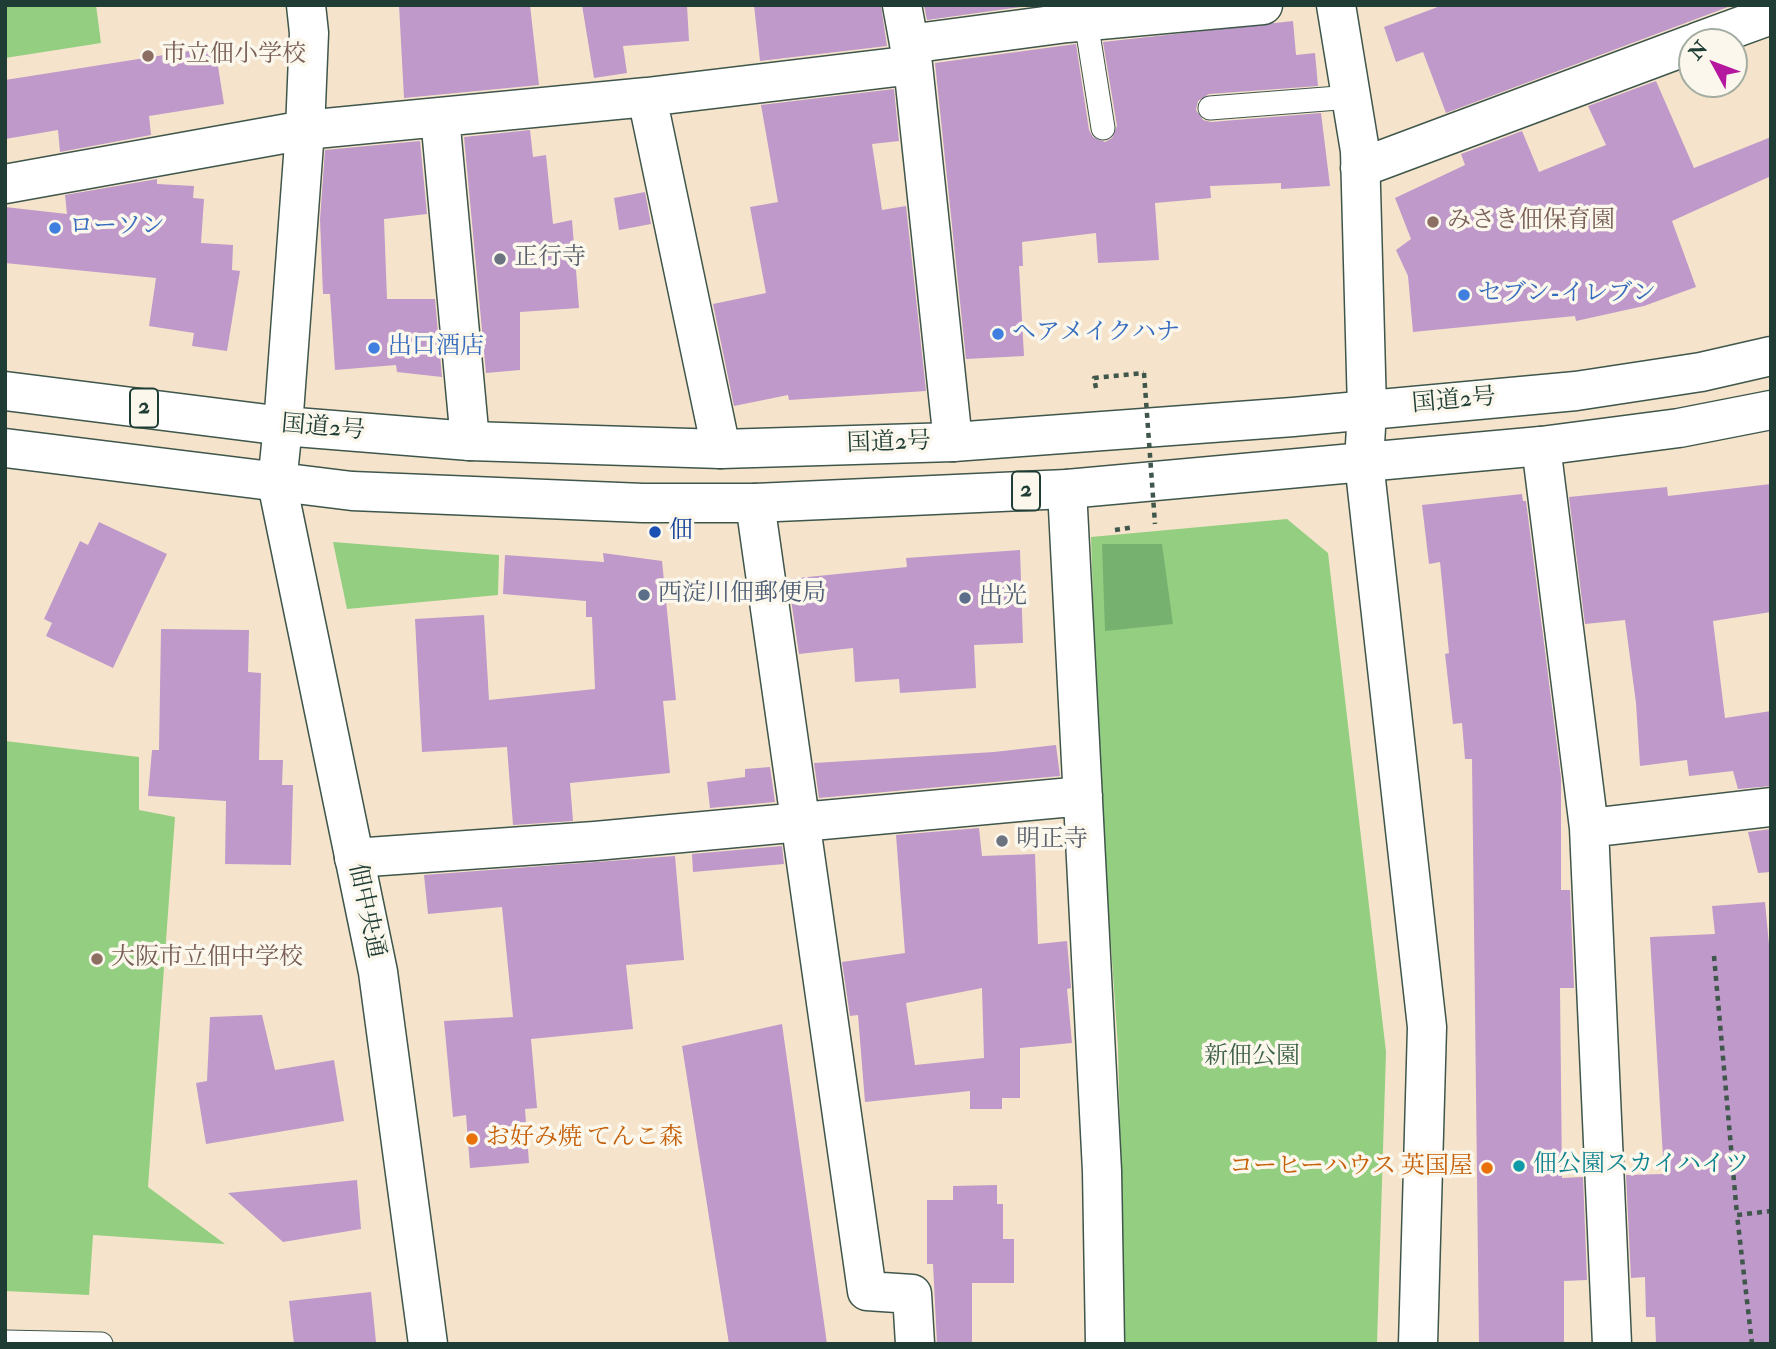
<!DOCTYPE html>
<html>
<head>
<meta charset="utf-8">
<style>
  body { margin:0 }
  #map { position:relative; width:1776px; height:1349px; overflow:hidden; background:#f5e4cb; font-family:"IM FELL Double Pica",serif }
  canvas { display:block }
  .frame { position:absolute; inset:0; border:7px solid #1f3d34; pointer-events:none }
  .north { position:absolute; left:1678px; top:28px; width:70px; height:70px; box-sizing:border-box; background:#fbf7ec; border:2px solid #a3ada2; border-radius:50%; rotate:311deg; font-size:19px; font-weight:700; line-height:28px; text-align:center; color:#1f3d34 }
  .north::after { content:''; display:block; margin:auto; width:24px; height:32px; background:#b5179e; clip-path:polygon(50% 0,100% 100%,50% 72%,0 100%) }
</style>
</head>
<body>
<div id="map">
<canvas width="1776" height="1349"></canvas>
<div class="frame"></div>
<div class="north">N</div>
</div>
<script>
const ctx = document.querySelector('canvas').getContext('2d');
ctx.lineJoin = 'round';
function fillPath(path, color) { ctx.fillStyle = color; ctx.fill(path, 'evenodd'); }
const shape = rows => new Path2D(rows.map(r => 'M' + r).join(''));
function trace(path, color, width, dash) { ctx.strokeStyle = color; ctx.lineWidth = width; ctx.lineCap = dash ? 'butt' : 'round'; ctx.setLineDash(dash || []); ctx.stroke(path); }
function label(font, color, halo, rows, align = 'center') {
  ctx.font = font + ' "IM FELL Double Pica","Noto Serif JP",serif'; ctx.lineWidth = 7; ctx.setLineDash([]); ctx.textBaseline = 'middle'; ctx.strokeStyle = halo; ctx.fillStyle = color; for (const [text, x, y, turn = 0] of rows) {
    ctx.save(); ctx.translate(x, y); ctx.rotate((+turn || 0) * Math.PI / 180); ctx.textAlign = isNaN(turn) ? turn : align; if (halo) ctx.strokeText(text, 0, 0); ctx.fillText(text, 0, 0); ctx.restore();
  }
}
fillPath(shape([
  [5,5,96,5,101,43,5,58],
  [1287,519,1328,553,1386,1052,1377,1344,1125,1344,1118,1047,1098,756,1091,537],
  [333,542,499,555,498,595,347,609],
  [5,741,139,757,139,810,175,817,148,1187,225,1244,93,1235,89,1295,5,1291]
]), '#94ce81');
fillPath(shape([
  [1102,544,1162,544,1173,624,1105,631]
]), '#77b16f');
fillPath(shape([
  [399,5,530,5,539,85,404,98],
  [582,5,687,5,689,41,623,46,627,73,594,78],
  [754,5,881,5,887,46,760,61],
  [924,5,1035,5,927,20],
  [1443,5,1728,5,1728,7,1446,113,1423,52,1396,62,1384,27],
  [1293,21,1296,55,1315,53,1318,86,1209,94,1198,101,1196,110,1203,120,1211,122,1321,113,1330,186,1281,189,1281,183,1210,186,1211,198,1155,203,1159,260,1098,263,1096,233,1022,242,1023,266,1019,266,1024,356,966,359,935,63,1076,44,1089,130,1093,137,1105,142,1112,138,1117,126,1103,42],
  [215,47,224,104,149,116,151,135,60,152,58,130,5,139,5,80],
  [1656,81,1694,168,1771,137,1771,176,1672,221,1696,287,1644,306,1576,321,1575,316,1413,332,1408,276,1396,250,1411,239,1395,198,1465,165,1461,154,1522,131,1539,172,1606,145,1588,106],
  [894,89,899,141,872,144,882,210,906,206,926,391,789,400,788,395,734,406,713,304,766,293,750,207,778,202,761,105],
  [530,130,533,157,546,155,553,224,572,220,579,308,520,312,520,370,486,373,464,137],
  [420,141,427,214,384,219,387,299,435,299,442,377,397,372,396,365,335,370,330,294,323,294,320,220,325,150],
  [157,179,157,184,194,186,193,198,204,199,201,243,233,245,232,270,240,271,227,351,192,346,194,333,149,326,156,278,5,263,5,207,67,214,65,195],
  [645,192,651,224,619,230,614,198],
  [1771,484,1771,612,1713,621,1725,718,1771,711,1771,786,1738,789,1733,771,1689,776,1687,760,1640,766,1636,703,1625,620,1585,624,1569,497,1667,487,1668,496],
  [1522,494,1523,501,1526,501,1561,778,1561,890,1570,890,1574,988,1560,988,1562,1178,1583,1177,1587,1280,1564,1281,1564,1344,1479,1344,1472,759,1465,759,1462,723,1453,724,1445,654,1449,653,1440,562,1429,564,1422,505],
  [99,522,167,554,113,668,46,636,52,623,44,619,80,541,88,545],
  [1020,550,1023,643,974,645,976,688,900,693,899,679,855,682,853,648,799,654,788,579,907,567,906,558],
  [603,553,662,561,676,700,663,701,670,773,570,783,573,821,513,825,507,747,422,752,415,619,484,615,489,700,595,689,592,617,586,617,586,601,503,594,505,555,604,562],
  [161,629,249,630,248,672,261,673,259,760,283,760,282,785,293,785,291,865,225,864,226,801,148,796,152,750,159,750],
  [1056,745,1060,776,819,798,814,763,994,752],
  [770,767,775,802,710,808,707,782,745,777,745,769],
  [979,828,982,856,1035,854,1038,944,1067,941,1071,988,1067,989,1072,1043,1020,1048,1020,1098,1002,1098,1002,1109,970,1109,970,1091,865,1102,858,1015,850,1016,842,962,905,953,896,835],
  [982,988,984,1058,915,1065,906,1003],
  [1771,829,1771,872,1758,873,1748,832],
  [782,846,784,864,693,872,692,854],
  [675,856,684,960,626,965,633,1029,531,1039,537,1108,525,1109,529,1163,470,1168,466,1115,453,1117,444,1021,513,1017,502,907,428,914,424,875],
  [1765,902,1771,966,1771,1344,1656,1344,1655,1317,1646,1317,1645,1277,1631,1278,1626,1175,1664,1174,1650,937,1715,934,1712,906],
  [262,1015,275,1070,334,1060,344,1121,206,1144,196,1083,207,1081,210,1017],
  [782,1024,827,1344,729,1344,682,1046],
  [357,1180,361,1229,283,1242,228,1193],
  [997,1185,997,1204,1003,1204,1003,1239,1014,1239,1014,1283,972,1283,972,1344,937,1344,933,1264,927,1264,927,1200,953,1200,953,1186],
  [371,1292,376,1342,294,1344,289,1301]
]), '#be99ca');
const lane = shape([
  [1086,21,1103,128],
  [1210,108,1351,97],
  [5,1342,101,1344]
]);
const street = shape([
  [902,5,913,65,953,442],
  [1336,5,1360,151,1367,410,1364,462,1427,1027,1418,1344],
  [1697,42,1771,15],
  [909,44,1067,23,1263,5],
  [647,97,721,449],
  [440,117,470,441],
  [1360,168,1692,44],
  [5,184,305,130,647,97,913,65],
  [283,426,305,130,309,33,306,5],
  [1541,446,1589,828,1612,1344],
  [1067,489,1102,1171,1105,1344],
  [755,503,867,1291,912,1294,915,1344],
  [1589,828,1771,807],
  [354,858,595,841,1083,796]
]);
const secondary = shape([
  [283,426,277,483,378,972,428,1344]
]);
const highway = shape([
  [5,391,283,426,470,441,721,449,953,442,1293,417,1576,391,1701,372,1771,356],
  [5,448,352,491,643,503,755,503,1067,489,1541,446,1679,428,1771,410]
]);
trace(lane, '#3f564b', 25);
trace(street, '#3f564b', 41);
trace(secondary, '#3f564b', 41);
trace(highway, '#3f564b', 41);
trace(shape([
  [1096,388,1094,378,1144,373],
  [1115,530,1134,527],
  [1714,956,1737,1215],
  [1752,1344,1737,1215,1771,1211]
]), '#3f564b', 4.5, [5, 5]);
trace(lane, '#fff', 23);
trace(street, '#fff', 38);
trace(secondary, '#fff', 38);
trace(highway, '#fff', 38);
trace(shape([
  [1144,373,1155,524]
]), '#3f564b', 4.5, [5, 5]);
for (const [x, y, r, color] of [
  [148,56,7,"#8d6e63"],
  [1433,222,7,"#8d6e63"],
  [55,228,7,"#3f7fe0"],
  [500,259,7,"#6b7280"],
  [1464,295,7,"#3f7fe0"],
  [998,334,7,"#3f7fe0"],
  [374,348,7,"#3f7fe0"],
  [655,532,7,"#1a4fb4"],
  [644,595,7,"#5c6f8a"],
  [965,598,7,"#5c6f8a"],
  [1002,841,7,"#6b7280"],
  [97,959,7,"#8d6e63"],
  [472,1139,7,"#e8710a"],
  [1519,1166,7,"#0f9aa8"],
  [1487,1168,7,"#e8710a"]
]) { const dot = new Path2D(); dot.arc(x, y, r, 0, 2 * Math.PI); ctx.fillStyle = color; ctx.fill(dot); trace(dot, '#fbf7ec', 2.5); }
for (const [x, y, w] of [
  [144,408,28],
  [1026,491,28]
]) { const box = new Path2D(); box.roundRect(x - w / 2, y - 19.5, w, 39, 5); ctx.fillStyle = '#fbf7ec'; ctx.fill(box); trace(box, '#1f3d34', 2); }
label('bold 23px', '#1f3d34', null, [
  ["2",144,408],
  ["2",1026,491]
]);
label('24px', '#785e54', '#fbf7ec', [
  ["市立佃小学校",162,56],
  ["みさき佃保育園",1447,222],
  ["大阪市立佃中学校",111,959]
], 'left');
label('24px', '#366cbe', '#fbf7ec', [
  ["ローソン",69,228],
  ["セブン-イレブン",1478,295],
  ["ヘアメイクハナ",1012,334],
  ["出口酒店",388,348]
], 'left');
label('24px', '#5b616d', '#fbf7ec', [
  ["正行寺",514,259],
  ["明正寺",1016,841]
], 'left');
label('24px', '#1f3d34', '#fbf7ec', [
  ["国道2号",1454,402,-5],
  ["国道2号",323,429,5],
  ["国道2号",889,444,-2],
  ["佃中央通",365,911,78]
]);
label('24px', '#164399', '#fbf7ec', [
  ["佃",669,532]
], 'left');
label('24px', '#4e5e75', '#fbf7ec', [
  ["西淀川佃郵便局",658,595],
  ["出光",979,598]
], 'left');
label('24px', '#3c6147', '#fbf7ec', [
  ["新佃公園",1252,1058]
]);
label('24px', '#c56008', '#fbf7ec', [
  ["お好み焼 てんこ森",486,1139],
  ["コーヒーハウス 英国屋",1473,1168,"right"]
], 'left');
label('24px', '#0d838f', '#fbf7ec', [
  ["佃公園スカイハイツ",1533,1166]
], 'left');
</script>
</body>
</html>
